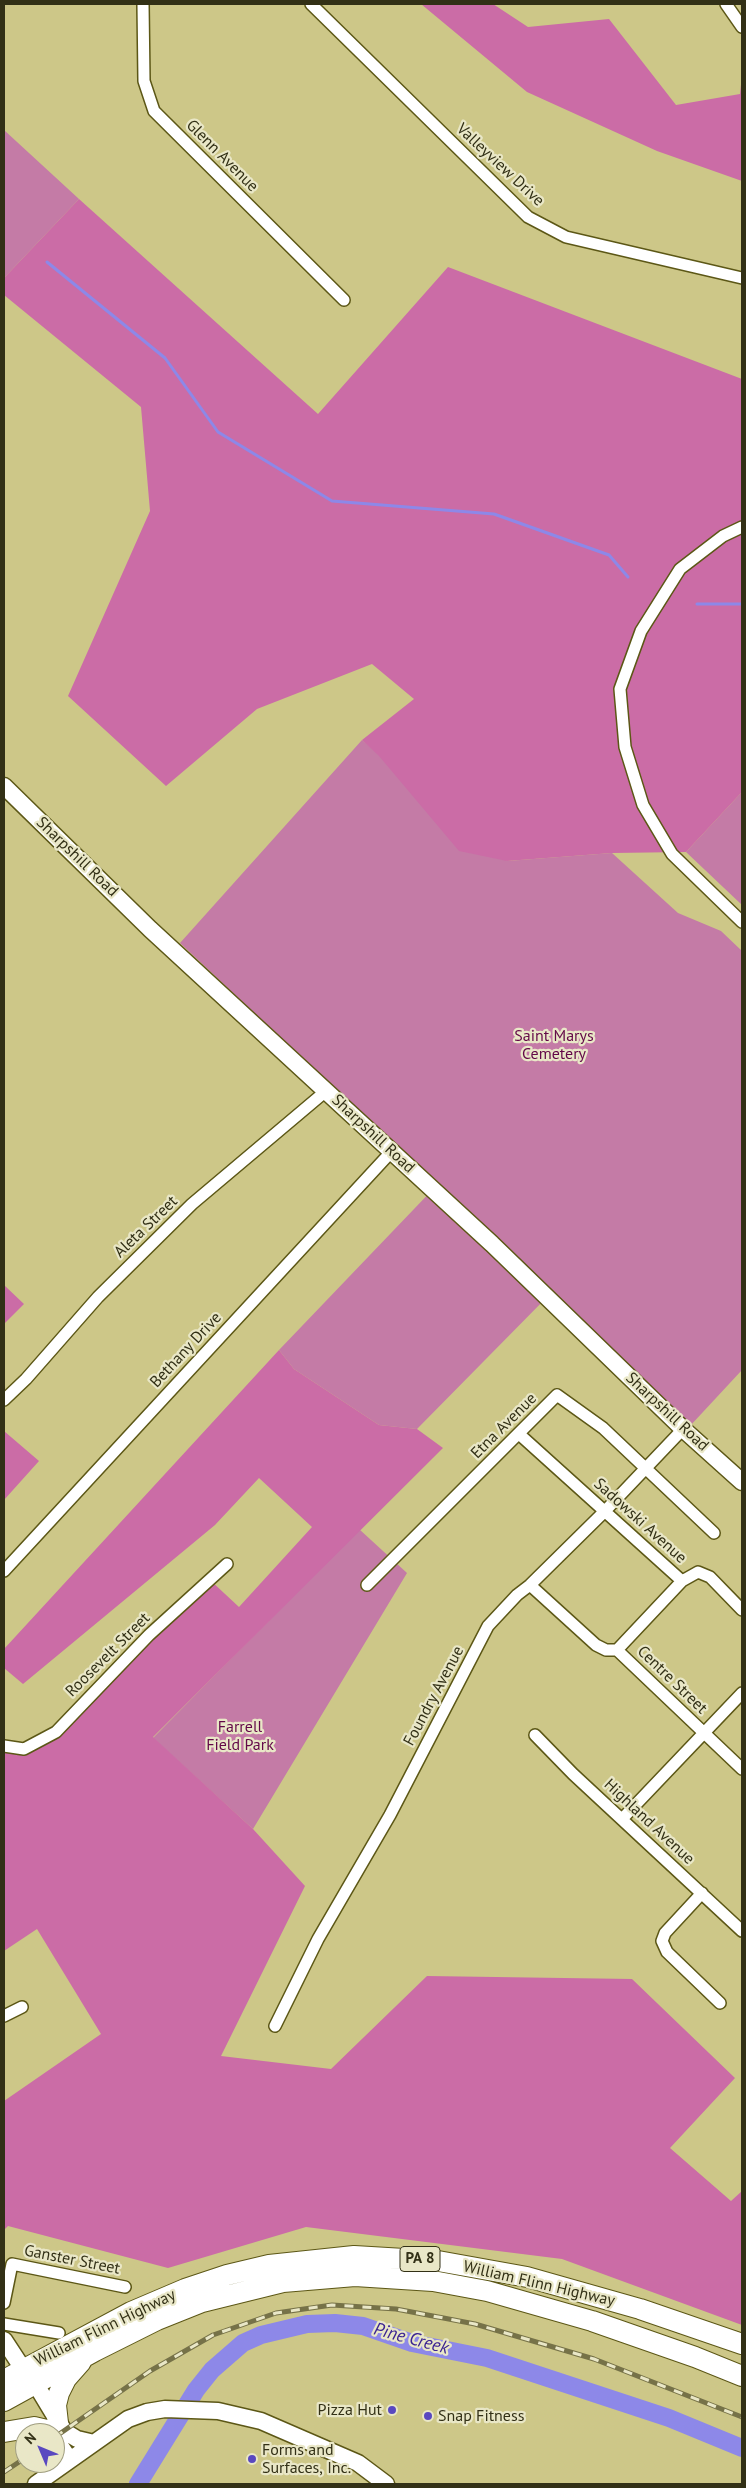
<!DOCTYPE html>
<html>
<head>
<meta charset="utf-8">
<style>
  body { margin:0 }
  #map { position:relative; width:746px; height:2488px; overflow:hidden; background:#cdc788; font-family:"PT Sans",sans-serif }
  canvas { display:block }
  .frame { position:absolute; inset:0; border:5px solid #323016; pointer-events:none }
  .north { position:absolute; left:15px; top:2423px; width:50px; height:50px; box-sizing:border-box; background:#e9e7c7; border:1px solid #a09e80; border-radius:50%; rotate:315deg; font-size:14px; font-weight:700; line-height:20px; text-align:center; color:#323016 }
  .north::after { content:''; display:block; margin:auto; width:18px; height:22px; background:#5948c0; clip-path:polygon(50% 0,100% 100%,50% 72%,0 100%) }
</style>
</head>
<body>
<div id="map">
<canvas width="746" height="2488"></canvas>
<div class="frame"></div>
<div class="north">N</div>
</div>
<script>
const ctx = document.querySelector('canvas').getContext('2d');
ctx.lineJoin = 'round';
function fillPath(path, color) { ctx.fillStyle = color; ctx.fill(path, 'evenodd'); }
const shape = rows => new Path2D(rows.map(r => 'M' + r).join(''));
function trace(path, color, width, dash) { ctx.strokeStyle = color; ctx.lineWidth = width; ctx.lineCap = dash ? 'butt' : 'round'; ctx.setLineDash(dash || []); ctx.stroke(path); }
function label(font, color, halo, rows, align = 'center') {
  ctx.font = font + ' "PT Sans",sans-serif'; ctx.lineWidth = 4.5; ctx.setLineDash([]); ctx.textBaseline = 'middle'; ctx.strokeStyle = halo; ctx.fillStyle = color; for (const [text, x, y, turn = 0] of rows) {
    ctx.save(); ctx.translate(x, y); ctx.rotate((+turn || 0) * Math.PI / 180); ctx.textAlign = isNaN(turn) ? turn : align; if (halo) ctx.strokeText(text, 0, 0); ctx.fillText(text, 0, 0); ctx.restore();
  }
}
fillPath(shape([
  [4,130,79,199,4,278],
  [362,740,507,861,612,853,678,913,721,931,742,951,742,1370,690,1426,551,1293,417,1429,379,1425,294,1369,279,1350,437,1185,180,943],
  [742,792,742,905,686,852],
  [359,1529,407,1573,253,1829,153,1738]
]), '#c47ba6');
fillPath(shape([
  [421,4,493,4,528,27,609,19,676,105,740,94,742,75,742,181,657,151,527,92],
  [79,199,318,414,448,267,742,379,742,792,686,852,612,853,507,861,459,851,379,756,362,740,414,699,372,664,257,709,166,786,68,696,150,511,141,407,4,295,4,278],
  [4,1285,24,1304,4,1324],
  [279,1350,294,1369,379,1425,417,1429,443,1448,153,1737,253,1829,305,1886,221,2056,331,2069,427,1976,632,1979,735,2078,670,2148,731,2201,742,2191,742,2325,562,2259,306,2227,168,2268,8,2226,4,2230,4,2101,101,2034,37,1929,4,1951,4,1746,24,1749,56,1732,210,1580,239,1607,312,1527,259,1478,215,1525,23,1684,4,1668,4,1649],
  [4,1431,39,1461,4,1500]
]), '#cb6ca6');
trace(shape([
  [47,262,165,358,218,432,332,501,494,514,609,555,628,577],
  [697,604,742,604]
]), '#8d88e8', 3);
trace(shape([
  [138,2484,196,2390,212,2370,243,2343,261,2335,307,2324,335,2323,363,2326,412,2343,487,2358,669,2418,742,2448]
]), '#8d88e8', 18);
const street = shape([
  [143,4,144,81,154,111,344,300],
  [311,4,528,217,566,237,742,278],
  [726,4,742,27],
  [742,527,723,536,680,569,641,631,620,689,625,747,643,805,672,854,742,922],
  [4,1400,26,1379,98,1297,192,1204,326,1091],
  [519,1434,682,1581],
  [4,1571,392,1151],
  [367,1585,557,1395,603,1428,714,1533],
  [530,1585,596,1645,606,1650,617,1650,742,1769],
  [617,1650,682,1581,698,1572,710,1577,742,1610],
  [535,1735,573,1774,742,1931],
  [4,1746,24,1749,56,1732,149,1635,227,1564],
  [622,1819,742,1693],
  [702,1893,665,1933,662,1941,667,1952,720,2003],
  [4,2016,22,2007],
  [275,2026,318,1939,390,1815,488,1626,517,1595,530,1585,605,1511,683,1429],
  [4,2303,12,2264,125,2287],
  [4,2324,59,2333]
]);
const secondary = shape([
  [4,786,150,929,492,1244,683,1429,742,1482],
  [4,2340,23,2369,35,2383,64,2431,77,2439,94,2443],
  [55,2438,70,2460],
  [36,2484,128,2419,147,2412,165,2409,218,2411,261,2421,358,2463,386,2484]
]);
const highway = shape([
  [4,2380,131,2312,185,2289,227,2275,269,2265,354,2256,438,2261,527,2277,640,2309,742,2344],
  [4,2401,95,2351,157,2320,202,2302,283,2282,355,2276,433,2281,487,2291,592,2321,695,2357,742,2376],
  [58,2423,56,2405,59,2393,66,2379,81,2362],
  [4,2432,34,2427,51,2431]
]);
trace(street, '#5c5716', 14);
trace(secondary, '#5c5716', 19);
trace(highway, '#5c5716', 22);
trace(street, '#fff', 11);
trace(secondary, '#fff', 16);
trace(highway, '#fff', 20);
const rail = shape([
  [55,2437,150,2371,213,2335,276,2313,332,2305,396,2309,475,2324,594,2359,742,2417],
  [4,2472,25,2458]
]);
trace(rail, '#767248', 5);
trace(rail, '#e9e7c7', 3, [9]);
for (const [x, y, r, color] of [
  [392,2410,5,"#5948c0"],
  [428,2416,5,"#5948c0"],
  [252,2459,5,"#5948c0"]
]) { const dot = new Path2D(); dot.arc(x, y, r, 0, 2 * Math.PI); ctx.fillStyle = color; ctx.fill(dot); trace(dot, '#e9e7c7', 2); }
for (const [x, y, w] of [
  [420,2259,40]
]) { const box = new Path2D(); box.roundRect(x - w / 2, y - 12.5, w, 25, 4); ctx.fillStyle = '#e9e7c7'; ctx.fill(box); trace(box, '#323016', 1); }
label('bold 15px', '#323016', null, [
  ["PA 8",420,2259]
]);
label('16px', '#323016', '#e9e7c7', [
  ["Glenn Avenue",222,156,45],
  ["Valleyview Drive",500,165,43],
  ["Sharpshill Road",77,857,44],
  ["Sharpshill Road",373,1134,43],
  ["Aleta Street",146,1227,-44],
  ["Bethany Drive",186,1350,-47],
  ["Sharpshill Road",667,1412,43],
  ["Etna Avenue",504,1426,-45],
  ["Sadowski Avenue",640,1521,42],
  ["Roosevelt Street",108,1655,-45],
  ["Centre Street",672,1680,44],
  ["Foundry Avenue",434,1696,-62],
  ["Highland Avenue",649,1822,43],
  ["Ganster Street",72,2260,11],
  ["William Flinn Highway",539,2284,13],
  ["William Flinn Highway",105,2328,-26]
]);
label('16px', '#630848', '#e9e7c7', [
  ["Saint Marys",554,1036],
  ["Cemetery",554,1054],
  ["Farrell",240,1727],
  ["Field Park",240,1745]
]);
label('16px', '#323016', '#e9e7c7', [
  ["Pizza Hut",382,2410,"right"],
  ["Snap Fitness",438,2416],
  ["Forms and",262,2450],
  ["Surfaces, Inc.",262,2468]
], 'left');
label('italic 18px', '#3b2392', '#e9e7c7', [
  ["Pine Creek",411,2339,15]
]);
</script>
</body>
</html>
